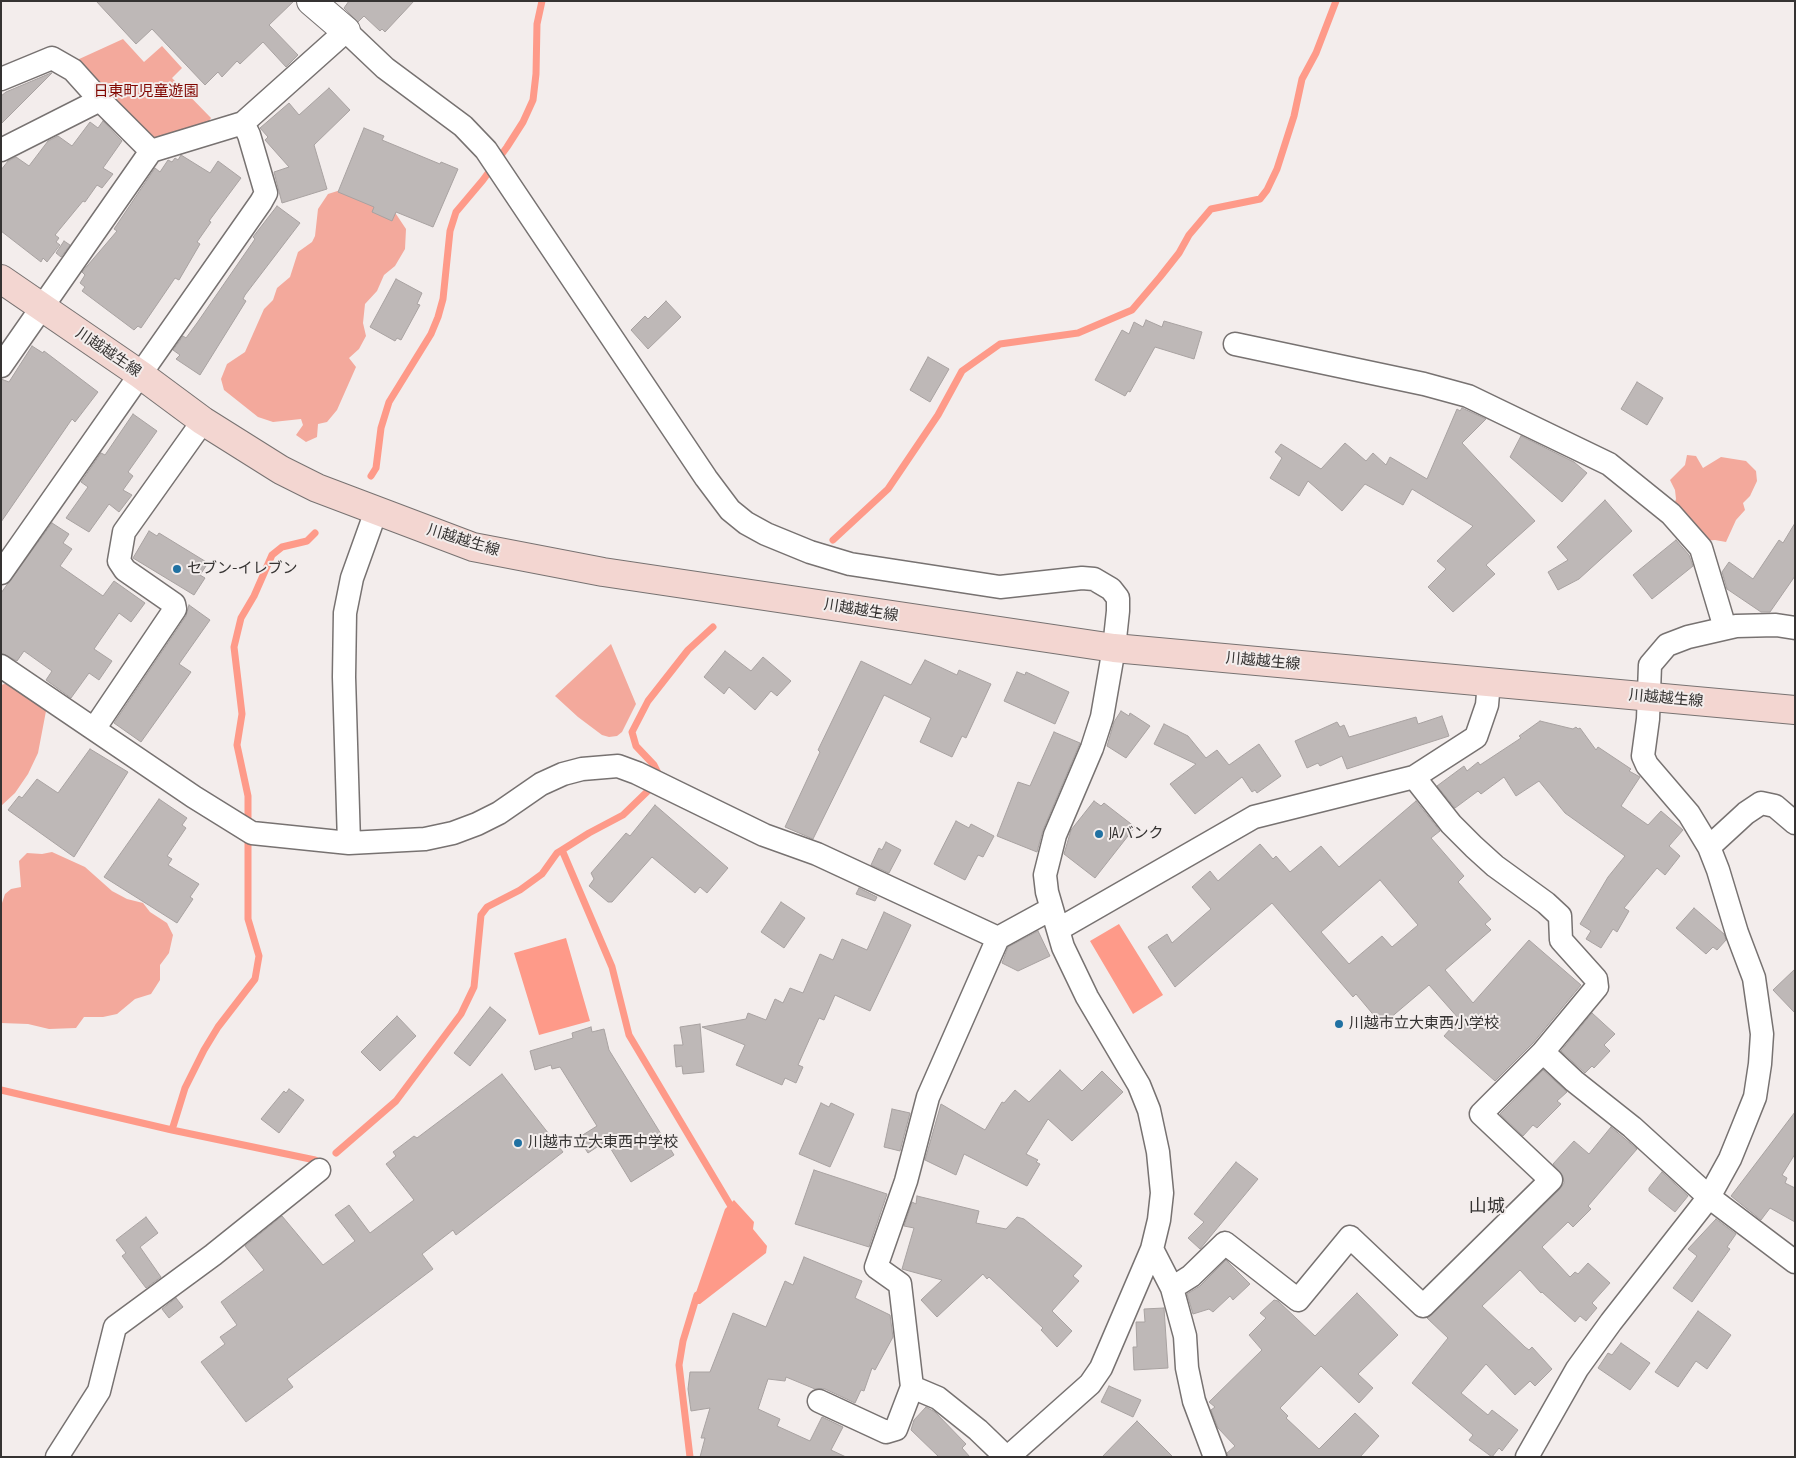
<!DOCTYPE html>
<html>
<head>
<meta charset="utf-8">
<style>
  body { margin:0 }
  #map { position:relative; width:1796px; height:1458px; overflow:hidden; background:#f3edec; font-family:"Sofia Sans Condensed",sans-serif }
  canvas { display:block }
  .frame { position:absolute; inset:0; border:2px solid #353332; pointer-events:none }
</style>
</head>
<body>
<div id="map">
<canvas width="1796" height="1458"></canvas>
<div class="frame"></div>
</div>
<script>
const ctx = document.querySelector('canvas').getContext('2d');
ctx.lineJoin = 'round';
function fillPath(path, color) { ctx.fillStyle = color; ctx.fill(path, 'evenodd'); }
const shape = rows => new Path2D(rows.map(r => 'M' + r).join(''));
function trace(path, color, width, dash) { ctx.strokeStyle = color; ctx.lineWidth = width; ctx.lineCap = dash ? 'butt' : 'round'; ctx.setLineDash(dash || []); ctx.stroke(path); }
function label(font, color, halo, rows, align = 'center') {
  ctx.font = font + ' "Sofia Sans Condensed","Noto Sans JP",sans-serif'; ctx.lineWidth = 4; ctx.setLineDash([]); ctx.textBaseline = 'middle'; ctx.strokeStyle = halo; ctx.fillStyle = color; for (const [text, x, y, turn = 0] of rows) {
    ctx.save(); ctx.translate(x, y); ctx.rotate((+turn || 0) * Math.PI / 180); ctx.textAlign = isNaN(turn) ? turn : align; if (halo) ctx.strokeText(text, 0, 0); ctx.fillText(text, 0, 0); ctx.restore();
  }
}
fillPath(shape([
  [123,39,144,62,162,46,182,68,172,78,211,118,206,126,160,141,149,139,77,60],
  [347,188,394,211,406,229,405,249,395,266,384,275,377,291,365,304,363,323,366,336,359,349,349,358,356,367,337,410,327,422,318,424,317,437,306,442,296,435,303,425,301,419,273,422,258,417,224,390,221,379,227,364,245,352,264,309,273,300,277,288,290,277,298,252,312,242,315,236,318,209,328,194],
  [1687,455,1696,456,1703,468,1721,457,1746,461,1756,471,1757,481,1750,496,1743,503,1745,510,1736,520,1726,542,1715,540,1703,541,1673,508,1676,499,1675,490,1670,480,1685,465],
  [611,644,636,704,622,732,617,736,609,737,602,735,578,717,555,696],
  [8,683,46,711,38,753,28,774,15,793,1,806,1,685],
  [52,852,85,867,112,891,127,899,143,903,150,912,167,923,173,935,169,953,160,965,160,980,151,994,135,999,117,1014,103,1017,84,1017,76,1028,49,1029,28,1024,1,1023,1,906,5,894,11,889,21,887,19,861,27,853,42,854]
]), '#f3a99c');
fillPath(shape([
  [1119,924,1163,995,1133,1014,1090,941],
  [566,938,590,1021,539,1035,514,953],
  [734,1200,754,1222,753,1229,767,1246,766,1253,700,1304,692,1304,725,1209]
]), '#fe9a89');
trace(shape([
  [371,476,376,468,381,428,389,402,431,334,438,317,443,299,450,231,456,212,483,180,507,147,523,122,533,100,536,74,537,24,542,1],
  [833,540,888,489,938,415,962,371,1000,344,1078,333,1132,310,1160,277,1179,253,1189,235,1211,209,1260,199,1267,190,1277,169,1294,116,1302,79,1316,53,1336,1],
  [660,777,654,765,636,746,632,732,648,701,688,650,713,627],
  [653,786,623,815,589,833,562,850,612,967,629,1035,732,1208,731,1211],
  [1,1090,172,1130,185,1088,204,1050,218,1027,255,979,259,956,248,919,248,796,237,745,242,714,234,647,241,618,254,596,272,555,282,547,307,541,315,533],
  [172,1130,315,1160],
  [336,1153,396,1101,461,1014,474,987,481,915,487,907,520,890,542,874,557,853,562,850],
  [690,1457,679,1365,683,1341,697,1295]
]), '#fe9a89', 7);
const building = shape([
  [96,1,294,1,269,25,298,55,286,67,263,42,240,64,237,61,222,77,218,72,205,85,152,29,136,44,96,1],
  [349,1,414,1,385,32,382,29,380,31,364,16,358,22,344,8,349,1],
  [51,73,52,73,1,124,1,96,6,92,51,73],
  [329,88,350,110,314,145,327,189,282,203,274,172,289,167,265,140,268,137,260,128,289,103,299,115,329,88],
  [103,121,122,141,103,168,113,174,102,188,97,185,85,202,83,201,55,235,59,238,56,242,60,245,47,262,43,258,41,262,1,231,1,170,8,161,16,157,29,166,48,141,58,136,72,146,90,122,98,128,103,121],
  [364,128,384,136,382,140,440,164,441,162,458,169,433,227,396,212,392,221,372,212,374,207,338,192,364,128],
  [181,155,210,173,218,161,241,178,209,221,211,222,197,242,200,244,179,280,175,278,141,328,138,326,134,330,82,291,85,287,80,283,85,275,82,272,117,231,114,229,155,168,160,172,168,160,172,162,175,158,178,160,181,155],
  [277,206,300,223,245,295,243,299,246,301,200,375,176,359,180,355,173,350,183,336,186,338,197,323,255,239,253,237,277,206],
  [64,241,70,245,61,257,56,253,64,241],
  [396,279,422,293,417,304,420,305,401,340,397,338,395,341,370,327,396,279],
  [666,301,681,317,648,349,631,330,645,316,648,319,666,301],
  [1146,320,1162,327,1164,321,1202,332,1194,359,1155,347,1130,392,1128,391,1125,396,1095,380,1122,330,1129,334,1134,322,1143,327,1146,320],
  [32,346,43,353,44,351,98,392,75,422,72,419,1,522,1,379,9,382,32,346],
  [928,357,949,369,930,402,910,390,928,357],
  [1637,382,1663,398,1647,425,1621,409,1637,382],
  [1462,408,1486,419,1462,443,1535,521,1486,565,1495,574,1453,612,1428,587,1446,569,1437,561,1473,526,1412,489,1403,505,1365,484,1342,511,1308,481,1299,496,1270,478,1282,458,1275,452,1281,444,1321,469,1345,443,1366,461,1373,453,1386,465,1390,457,1427,479,1457,409,1460,411,1462,408],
  [133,414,157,431,128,472,133,476,123,490,132,495,119,512,109,504,89,532,66,518,88,487,81,482,101,453,105,455,133,414],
  [1521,436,1574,462,1587,473,1562,502,1510,457,1521,436],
  [1605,500,1632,531,1579,579,1558,590,1548,572,1568,560,1557,547,1605,500],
  [52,523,69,534,63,543,72,549,60,566,103,596,114,581,145,603,131,622,119,613,94,649,112,661,99,680,89,673,71,698,46,680,52,671,24,651,17,661,1,653,1,593,52,523],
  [1795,523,1795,576,1770,612,1761,612,1727,589,1722,572,1729,562,1753,579,1779,540,1783,543,1795,523],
  [149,531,157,536,159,533,208,563,200,575,205,578,194,595,133,558,149,531],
  [1676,540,1689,555,1693,566,1652,599,1633,575,1676,540],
  [189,605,210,620,179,664,191,672,141,742,114,723,186,616,189,605],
  [725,651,751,671,763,657,791,681,777,696,771,691,755,710,729,687,724,694,704,677,725,651],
  [925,660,957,675,959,670,991,684,966,738,962,736,952,757,920,742,931,718,884,695,813,839,785,827,820,752,818,750,861,661,911,685,925,660],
  [1017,672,1025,675,1026,672,1069,692,1055,724,1004,701,1017,672],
  [1121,711,1129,716,1130,713,1150,726,1126,758,1107,746,1114,722,1121,711],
  [1442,716,1449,736,1347,769,1342,756,1320,766,1318,763,1307,768,1295,741,1337,722,1340,727,1344,725,1349,737,1416,717,1418,724,1442,716],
  [1540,721,1573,729,1576,727,1578,729,1580,728,1596,750,1598,747,1631,769,1629,771,1640,777,1621,806,1648,825,1661,811,1683,830,1669,846,1680,856,1665,875,1657,868,1624,908,1629,911,1617,932,1613,929,1601,948,1586,939,1591,931,1580,924,1608,877,1625,856,1565,813,1539,781,1516,796,1504,777,1481,794,1478,791,1455,808,1437,786,1464,766,1467,771,1478,762,1480,765,1521,738,1519,736,1540,721],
  [1164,724,1188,736,1206,758,1217,750,1229,765,1259,744,1281,776,1257,793,1255,790,1252,792,1242,777,1195,814,1170,784,1196,764,1154,744,1164,724],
  [1054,732,1080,743,1043,830,1037,852,997,836,1018,782,1030,786,1054,732],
  [90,749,128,772,74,857,8,810,19,796,22,798,37,779,58,793,90,749],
  [159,799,187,818,182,825,186,828,167,856,172,859,168,865,199,884,190,897,193,899,177,923,104,877,159,799],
  [1094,801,1101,806,1104,803,1135,827,1095,878,1064,854,1071,830,1094,801],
  [1416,801,1440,831,1431,838,1464,876,1458,882,1491,919,1485,924,1491,930,1445,970,1473,1003,1529,940,1581,985,1533,1043,1495,1081,1444,1036,1459,1019,1429,985,1382,1025,1356,994,1353,997,1272,903,1175,987,1148,947,1167,934,1172,943,1211,909,1192,887,1210,871,1218,881,1260,844,1273,859,1276,856,1290,872,1321,846,1339,867,1416,801],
  [1380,880,1418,925,1392,947,1382,936,1349,964,1321,932,1380,880],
  [655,805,728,868,707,893,700,887,695,893,652,857,612,902,608,902,589,886,594,879,591,873,626,833,630,836,655,805],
  [956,821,969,828,971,824,994,836,983,857,978,855,965,880,934,864,956,821],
  [886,842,901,850,889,873,871,865,879,848,882,850,886,842],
  [859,888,877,897,875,901,856,894,859,888],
  [781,902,805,918,784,948,761,932,781,902],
  [1694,908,1724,934,1726,940,1717,950,1713,947,1706,954,1676,928,1694,908],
  [884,912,911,925,870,1011,835,995,824,1020,819,1018,798,1065,803,1067,796,1083,785,1078,782,1085,736,1065,745,1045,702,1027,746,1019,748,1013,766,1020,775,999,783,1003,790,988,803,993,820,954,833,960,842,939,867,950,884,912],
  [1038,931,1050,956,1018,971,1002,963,1008,947,1038,931],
  [1795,969,1795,1013,1773,990,1795,969],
  [490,1007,506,1020,470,1066,454,1053,490,1007],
  [1592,1013,1615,1034,1604,1045,1610,1051,1594,1068,1592,1066,1585,1073,1561,1051,1592,1013],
  [397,1016,416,1036,380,1071,361,1052,397,1016],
  [700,1024,704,1072,683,1074,682,1066,676,1067,674,1045,683,1045,680,1027,700,1024],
  [591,1027,592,1032,604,1029,609,1050,674,1155,631,1182,606,1141,588,1153,578,1138,597,1126,560,1067,552,1069,551,1065,535,1070,530,1051,573,1038,572,1033,591,1027],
  [1060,1070,1082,1091,1102,1071,1123,1092,1072,1141,1048,1119,1026,1154,1038,1160,1036,1162,1040,1164,1027,1186,964,1154,956,1175,925,1160,941,1104,985,1130,1002,1102,1004,1103,1015,1090,1029,1102,1060,1070],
  [1543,1070,1567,1092,1557,1101,1561,1104,1537,1128,1533,1125,1523,1136,1500,1114,1543,1070],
  [502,1074,563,1152,456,1235,453,1230,422,1254,433,1269,287,1379,293,1387,246,1422,201,1362,225,1344,220,1337,237,1325,221,1302,264,1270,245,1246,282,1216,323,1265,355,1241,335,1215,349,1205,370,1233,414,1200,386,1164,396,1156,393,1152,414,1136,417,1138,502,1074],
  [289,1089,304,1100,279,1133,261,1119,284,1091,286,1093,289,1089],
  [821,1103,829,1107,831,1103,854,1114,830,1167,799,1154,821,1103],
  [892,1109,910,1113,900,1151,884,1147,892,1109],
  [1795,1112,1795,1154,1782,1175,1787,1178,1785,1183,1795,1188,1795,1222,1770,1208,1761,1220,1731,1196,1795,1112],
  [1611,1127,1637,1149,1588,1206,1591,1209,1573,1227,1568,1222,1542,1247,1570,1277,1575,1272,1578,1274,1588,1263,1610,1283,1592,1303,1597,1308,1586,1321,1580,1316,1575,1322,1542,1292,1541,1293,1520,1270,1482,1306,1525,1347,1529,1350,1532,1347,1552,1369,1535,1386,1530,1381,1515,1395,1486,1364,1461,1393,1488,1415,1492,1410,1518,1430,1502,1451,1499,1448,1492,1457,1469,1440,1473,1435,1412,1383,1448,1338,1427,1318,1560,1189,1564,1183,1563,1176,1553,1164,1574,1141,1589,1154,1611,1127],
  [1236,1162,1258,1179,1200,1249,1188,1238,1204,1222,1194,1214,1236,1162],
  [814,1170,887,1194,869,1247,795,1224,814,1170],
  [1662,1172,1688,1196,1675,1212,1649,1191,1649,1188,1662,1172],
  [917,1196,979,1211,976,1223,1006,1229,1017,1217,1024,1219,1082,1266,1073,1276,1079,1281,1052,1311,1072,1331,1057,1347,1041,1330,1043,1328,989,1277,987,1279,983,1274,937,1317,921,1300,942,1280,902,1269,914,1228,904,1226,912,1202,916,1204,917,1196],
  [146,1217,158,1233,140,1247,161,1277,146,1288,122,1256,126,1253,116,1240,146,1217],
  [1716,1219,1736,1234,1727,1247,1730,1249,1692,1302,1673,1288,1697,1256,1688,1249,1716,1219],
  [804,1257,862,1281,855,1298,890,1315,893,1337,875,1370,872,1368,864,1391,861,1390,855,1403,825,1389,815,1389,786,1377,785,1381,768,1379,758,1409,780,1419,777,1426,810,1441,822,1417,843,1427,831,1450,846,1457,700,1457,705,1438,701,1438,710,1408,691,1411,688,1389,690,1372,710,1372,733,1313,766,1327,785,1281,793,1285,804,1257],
  [1226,1260,1250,1284,1233,1300,1230,1296,1213,1312,1209,1309,1193,1314,1187,1294,1200,1286,1226,1260],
  [1357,1293,1398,1335,1358,1374,1373,1388,1359,1403,1321,1366,1280,1408,1288,1416,1286,1418,1319,1449,1355,1413,1379,1436,1360,1457,1228,1457,1227,1453,1235,1446,1218,1428,1211,1410,1215,1407,1209,1402,1262,1350,1249,1335,1266,1318,1260,1313,1274,1300,1278,1301,1315,1336,1357,1293],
  [176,1298,183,1307,169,1318,162,1309,176,1298],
  [1164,1308,1168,1368,1134,1370,1133,1347,1137,1347,1136,1322,1145,1322,1144,1309,1164,1308],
  [1698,1311,1731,1335,1707,1369,1696,1361,1678,1387,1655,1372,1698,1311],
  [1621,1343,1650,1363,1630,1390,1598,1368,1608,1353,1612,1355,1621,1343],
  [1109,1386,1141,1400,1133,1417,1101,1402,1109,1386],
  [926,1407,935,1412,966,1444,962,1448,970,1457,939,1457,911,1430,914,1420,926,1407],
  [1137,1421,1173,1457,1102,1457,1137,1421]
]);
fillPath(building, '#beb8b7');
trace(building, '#a8a2a1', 1);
const minor = shape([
  [1,79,52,58,73,70,100,100],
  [1,150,100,100,151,151],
  [1235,344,1424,384,1468,396,1609,464,1671,514,1701,548,1725,628],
  [1,366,151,151,243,123],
  [1,573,261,202,266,193,249,135,243,123,346,31,385,68,463,126,486,150,706,478,730,510,746,523,766,534,810,552,850,564,1000,587,1082,578,1094,579,1111,589,1118,598,1118,611,1114,648,1102,717,1092,748,1055,835,1045,875,1047,892,1063,947,1087,997,1139,1085,1149,1110,1158,1152,1162,1193,1159,1220,1152,1249,1101,1368,1090,1384,1008,1457],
  [1,666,194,797,252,833,349,843,425,839,453,833,477,824,499,813,541,784,563,774,582,769,618,766,637,773,764,835,817,854,998,938],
  [94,729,175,609,174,604,125,570,119,561,124,532,203,421],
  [1414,777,1451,824,1474,847,1495,866,1546,903,1560,916,1561,940,1596,979,1597,987,1543,1052,1574,1081,1632,1127,1709,1197,1795,1262],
  [349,843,344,677,345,613,352,578,376,511],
  [1709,847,1746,813,1761,803,1775,806,1795,823],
  [1059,929,1254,817,1414,777,1476,737,1487,705,1489,682],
  [1152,1249,1172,1288,1185,1336,1187,1368,1194,1401,1215,1457],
  [1172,1288,1191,1276,1225,1243,1298,1300,1350,1237,1423,1306,1551,1180,1481,1114,1543,1052],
  [912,1387,938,1398,978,1430,1006,1457],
  [819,1401,886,1432,896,1429,912,1387,900,1284,876,1267,906,1181,928,1097,998,938,1051,909],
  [57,1457,99,1391,115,1327,213,1255,319,1170],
  [1527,1457,1577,1369,1611,1322,1709,1197,1730,1159,1743,1127,1755,1097,1760,1064,1762,1034,1754,978,1737,933,1718,870,1709,847,1689,814,1647,765,1643,756,1648,719,1650,665,1667,645,1688,637,1736,626,1776,625,1795,628]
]);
const tertiary = shape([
  [311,1,346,31]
]);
const secondary = shape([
  [1,279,141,375,203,421,281,470,317,488,473,547,603,572,1114,648,1795,710]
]);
trace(minor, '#777271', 25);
trace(tertiary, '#777271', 30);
trace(secondary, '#777271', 30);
trace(minor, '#fff', 22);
trace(tertiary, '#fff', 28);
trace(secondary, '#f3d6d1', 28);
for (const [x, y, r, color] of [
  [177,569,5,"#2071a2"],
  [1099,834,5,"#2071a2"],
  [1339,1024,5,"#2071a2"],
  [518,1143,5,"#2071a2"]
]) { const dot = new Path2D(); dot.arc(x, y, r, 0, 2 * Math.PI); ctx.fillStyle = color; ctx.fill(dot); trace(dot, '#f3edec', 2); }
label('15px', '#810600', '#f3edec', [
  ["日東町児童遊園",146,92]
]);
label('15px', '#353332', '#f3edec', [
  ["川越越生線",108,353,34],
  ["川越越生線",463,541,17],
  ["川越越生線",861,611,9],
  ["川越越生線",1263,662,5],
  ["川越越生線",1666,699,5]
]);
label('15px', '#353332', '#f3edec', [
  ["セブン-イレブン",187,569],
  ["JAバンク",1109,834],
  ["川越市立大東西小学校",1349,1024],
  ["川越市立大東西中学校",528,1143]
], 'left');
label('18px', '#353332', '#f3edec', [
  ["山城",1487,1207]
]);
</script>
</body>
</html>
